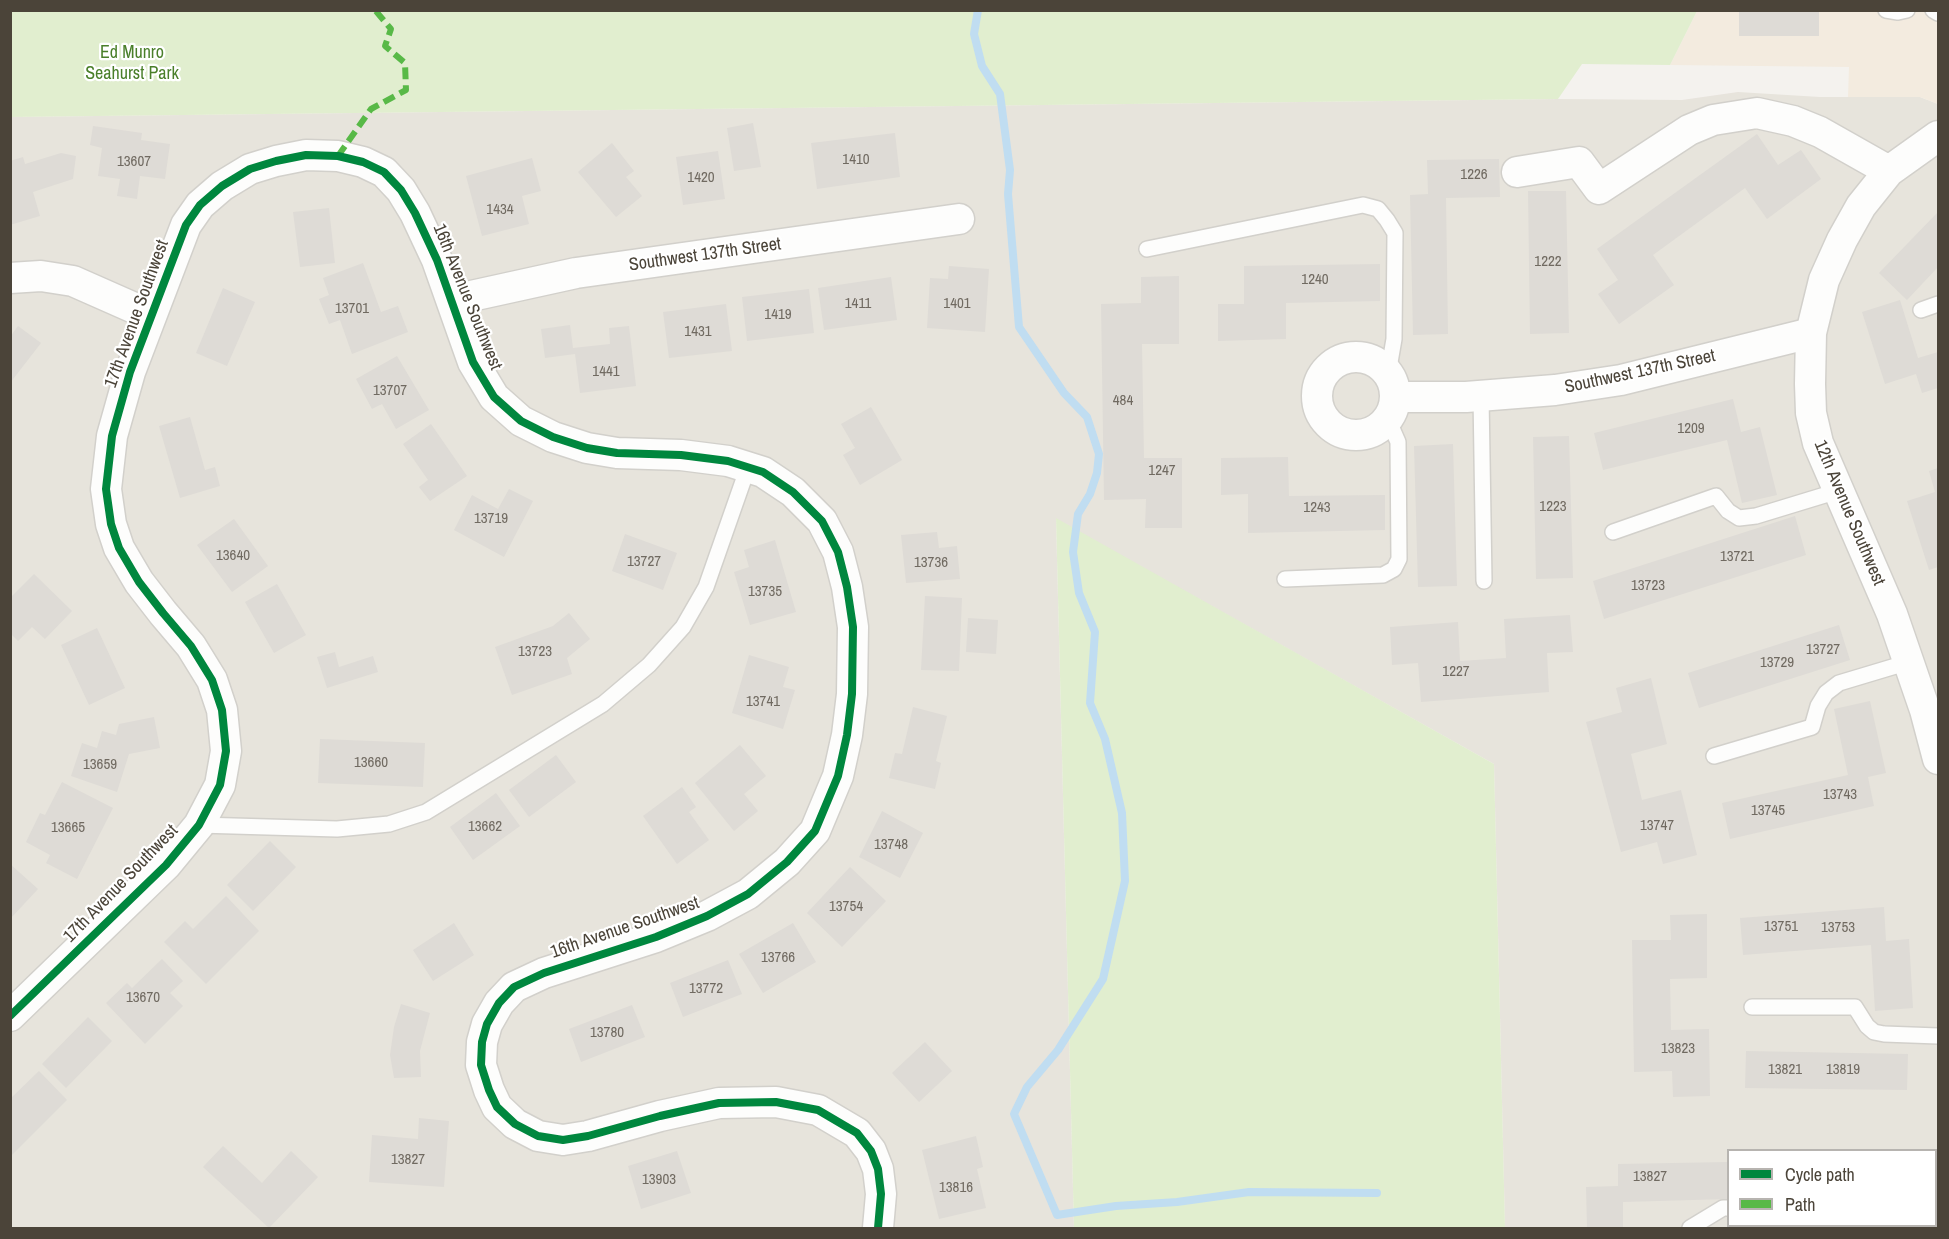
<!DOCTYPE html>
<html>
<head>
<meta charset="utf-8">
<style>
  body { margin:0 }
  #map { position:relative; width:1949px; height:1239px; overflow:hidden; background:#f4f2ee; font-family:"Archivo Narrow",sans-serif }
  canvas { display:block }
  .frame { position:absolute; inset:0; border:12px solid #4b4439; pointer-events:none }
  .legend { position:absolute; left:1727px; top:1149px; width:210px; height:78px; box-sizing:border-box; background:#fff; border:2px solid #b7b4b0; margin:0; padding:8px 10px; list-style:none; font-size:18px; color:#4b4439 }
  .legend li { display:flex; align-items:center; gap:12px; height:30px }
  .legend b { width:30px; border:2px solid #b7b4b0 }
</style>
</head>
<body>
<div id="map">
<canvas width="1949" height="1239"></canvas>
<div class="frame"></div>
<ul class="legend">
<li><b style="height:8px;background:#00873e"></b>Cycle path</li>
<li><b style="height:8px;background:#58b947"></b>Path</li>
</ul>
</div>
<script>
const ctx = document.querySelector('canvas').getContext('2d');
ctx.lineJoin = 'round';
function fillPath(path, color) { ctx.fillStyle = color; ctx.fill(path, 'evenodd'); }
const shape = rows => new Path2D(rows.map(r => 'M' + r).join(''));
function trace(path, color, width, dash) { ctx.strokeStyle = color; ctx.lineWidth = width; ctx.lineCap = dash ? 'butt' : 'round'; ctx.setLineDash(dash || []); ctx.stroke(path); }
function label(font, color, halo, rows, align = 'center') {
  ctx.font = font + ' "Archivo Narrow",sans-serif'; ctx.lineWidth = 4.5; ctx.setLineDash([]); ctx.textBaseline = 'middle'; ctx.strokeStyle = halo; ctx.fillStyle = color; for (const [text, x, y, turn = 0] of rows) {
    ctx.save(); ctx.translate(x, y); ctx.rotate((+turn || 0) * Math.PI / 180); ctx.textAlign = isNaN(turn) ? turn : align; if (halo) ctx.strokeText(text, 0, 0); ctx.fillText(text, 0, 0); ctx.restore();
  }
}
fillPath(shape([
  [1738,92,1820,97,1920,97,1938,104,1938,1228,1505,1228,1494,764,1056,519,1074,1228,11,1228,10,117,1558,99,1682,100],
  [1728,1150,1936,1150,1936,1226,1728,1226]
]), '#e7e4dc');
fillPath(shape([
  [1697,11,1938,11,1938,104,1920,97,1848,97,1849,67,1670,65]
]), '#f3ebdf');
fillPath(shape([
  [10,11,11,10,1697,11,1670,65,1582,64,1558,99,11,117],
  [1056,518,1494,764,1505,1228,1074,1228]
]), '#e1eecf');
trace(shape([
  [978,10,974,34,982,66,1000,94,1010,170,1008,194,1019,327,1064,393,1087,417,1099,454,1097,473,1090,494,1078,514,1073,552,1079,593,1095,632,1090,703,1105,739,1122,813,1125,881,1103,979,1058,1050,1027,1087,1014,1114,1057,1215,1116,1206,1177,1202,1249,1192,1377,1193]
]), '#c0ddf1', 8);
fillPath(shape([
  [1739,10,1819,10,1819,36,1739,36],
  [753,123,761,167,734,171,727,128],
  [93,126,142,133,141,140,170,144,165,179,140,176,137,199,117,196,120,179,98,176,102,148,90,145],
  [895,133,900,177,817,189,811,143],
  [1757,134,1778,165,1801,150,1821,179,1767,219,1745,188,1653,255,1674,285,1619,324,1598,294,1618,280,1597,249],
  [612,143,634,171,626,177,642,196,616,217,578,172],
  [718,151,725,199,683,205,676,157],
  [61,153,76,156,73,179,33,192,40,216,10,225,10,161,23,157,25,164],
  [532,158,541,191,522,196,529,224,482,236,466,176],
  [1499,159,1500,197,1446,198,1448,334,1413,335,1410,195,1428,194,1427,160],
  [1528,191,1566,191,1569,333,1530,334],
  [329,208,335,263,300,267,293,212],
  [1938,212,1938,267,1907,300,1879,273],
  [363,263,381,312,398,306,408,332,352,354,340,320,329,324,319,299,329,295,323,278],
  [1380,264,1380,301,1286,303,1286,339,1218,341,1218,304,1244,304,1244,266],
  [949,266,989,269,985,332,927,328,930,278,948,279],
  [1179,276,1179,344,1142,344,1144,458,1182,458,1182,528,1145,528,1146,499,1104,500,1101,304,1141,303,1141,277],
  [891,277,897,320,824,330,818,288],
  [223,288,255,302,227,366,196,353],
  [809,289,814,333,747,341,742,297],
  [1900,300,1918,358,1938,352,1938,388,1922,393,1916,374,1885,384,1862,312],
  [726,304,732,351,669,358,663,312],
  [570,325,573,348,610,344,609,328,629,326,636,386,580,393,575,354,545,358,541,329],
  [18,326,41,343,10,383,10,337],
  [397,356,429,410,396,429,382,404,372,409,356,379],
  [1733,399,1741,432,1760,427,1777,495,1742,503,1727,440,1603,470,1594,433],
  [871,407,902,460,860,485,843,455,855,448,841,424],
  [190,417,205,470,215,467,220,486,180,498,159,426],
  [431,424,467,476,430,501,419,487,428,480,403,444],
  [1569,436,1573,578,1536,579,1533,437],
  [1453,444,1457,586,1418,587,1414,446],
  [1288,457,1289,496,1385,495,1385,530,1248,533,1248,494,1221,495,1221,458],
  [1938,468,1938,567,1929,570,1907,501,1935,492,1929,471],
  [509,489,533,501,504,557,454,530,472,495,498,509],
  [1795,516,1806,555,1604,619,1593,581],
  [234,519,268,566,232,592,197,545],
  [937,532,939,548,957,546,960,579,906,583,901,535],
  [625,534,677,553,663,590,612,571],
  [775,540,796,612,750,625,734,572,749,567,744,550],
  [34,574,72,611,45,639,32,627,18,641,10,633,10,598],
  [277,584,306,635,274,653,245,602],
  [925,596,962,598,959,671,921,670],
  [569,613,590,639,567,658,572,674,512,695,495,647,553,626],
  [1570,615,1573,652,1547,653,1549,692,1421,702,1418,663,1392,665,1390,627,1458,622,1460,661,1506,658,1504,619],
  [968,618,998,620,996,654,966,652],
  [1839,625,1850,660,1699,708,1688,673],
  [97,628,125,688,89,705,61,645],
  [335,652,339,667,373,656,378,672,327,688,317,657],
  [749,655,789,667,783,687,795,690,783,729,732,713],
  [1651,678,1667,744,1631,754,1642,800,1681,790,1697,855,1663,864,1657,842,1621,852,1586,722,1622,712,1616,688],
  [1870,701,1886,773,1868,777,1874,806,1730,839,1722,803,1848,775,1834,709],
  [913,707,947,716,936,761,941,763,935,789,889,778,895,753,902,754],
  [154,717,160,748,129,754,117,792,71,776,82,743,97,748,102,731,116,735,119,724],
  [320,739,425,743,423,787,318,783],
  [740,745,766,776,744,794,758,811,734,831,695,783],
  [556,755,576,782,529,817,509,790],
  [62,782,113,808,77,879,46,863,50,855,26,842,40,813,45,815],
  [682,787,696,807,689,812,709,840,677,864,643,816],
  [496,793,520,826,473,860,450,827],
  [882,811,923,833,900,878,859,857],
  [270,841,296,867,253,911,227,885],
  [10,864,38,889,10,919],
  [850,867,886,901,842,947,807,913],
  [226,896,259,931,206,984,164,942,185,921,193,929],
  [1884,907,1886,941,1909,939,1913,1008,1875,1011,1871,945,1743,955,1740,918],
  [1707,914,1707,978,1670,979,1671,1030,1709,1029,1710,1096,1673,1097,1672,1071,1634,1072,1632,940,1671,940,1670,915],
  [454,923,474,955,433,981,413,950],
  [793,923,816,962,763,993,739,954],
  [162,959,183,981,170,993,183,1006,145,1044,106,1003,127,983,132,988],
  [728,960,742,994,683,1017,670,983],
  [401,1004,430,1013,420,1051,421,1077,394,1078,390,1055,394,1027],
  [632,1005,645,1037,581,1062,569,1029],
  [88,1017,112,1041,66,1088,42,1064],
  [925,1042,952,1071,919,1102,892,1073],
  [1746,1051,1908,1054,1907,1090,1745,1088],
  [39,1071,67,1100,12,1155,10,1099],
  [419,1118,449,1121,444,1187,369,1182,372,1135,418,1139],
  [976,1136,983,1167,977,1169,986,1208,939,1219,922,1150],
  [223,1146,262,1183,291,1151,318,1177,269,1228,203,1167],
  [677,1151,691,1193,641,1209,628,1166],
  [1728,1162,1728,1199,1623,1202,1623,1228,1587,1228,1586,1187,1618,1186,1618,1164],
  [1790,1226,1827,1226,1827,1227,1791,1228]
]), '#dedbd6');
const lane = shape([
  [1886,10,1898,12,1907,10],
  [1933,10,1938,13],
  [1147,249,1363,205,1378,209,1387,220,1395,233,1394,339,1388,374],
  [1921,310,1938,304],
  [1481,396,1484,581],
  [1613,532,1716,496,1728,511,1739,518,1756,516,1838,491],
  [1285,579,1383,575,1394,569,1399,559,1398,442,1388,419],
  [1714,756,1812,727,1818,706,1826,693,1839,683,1909,662],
  [199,825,337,829,389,824,426,812,603,704,649,665,683,627,706,587,748,467],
  [1752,1007,1855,1007,1867,1026,1874,1032,1884,1034,1938,1036],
  [1767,1226,1769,1228],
  [1690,1228,1723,1208,1728,1208]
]);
const street = shape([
  [1938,136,1889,171,1861,206,1842,240,1824,280,1811,333,1810,384,1811,413,1818,443,1892,614,1925,710,1938,759],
  [1517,172,1579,162,1599,189,1689,130,1713,120,1757,113,1793,121,1820,132,1889,171],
  [10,278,41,276,73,281,150,315],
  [453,300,576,273,959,219],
  '1317 396a39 39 0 1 1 78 0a39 39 0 1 1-78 0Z',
  [1395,397,1466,397,1555,390,1621,380,1811,333],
  [10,1016,166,865,199,825,220,785,226,751,222,710,212,680,191,646,163,613,139,582,119,548,111,524,106,489,112,436,130,372,186,225,200,205,222,186,250,169,276,161,306,155,338,156,363,162,384,172,401,190,415,213,437,260,473,362,494,397,521,421,553,437,587,448,617,453,681,455,728,461,763,472,793,492,822,521,838,552,847,587,853,627,852,694,847,735,838,776,815,831,787,862,748,894,707,916,656,937,544,973,514,987,499,1003,487,1024,482,1042,481,1065,489,1090,497,1107,515,1124,538,1136,563,1140,588,1136,660,1116,719,1103,776,1102,818,1110,857,1133,871,1151,878,1169,881,1194,878,1228],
  [1917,1228,1923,1226]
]);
trace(lane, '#d2d0cb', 18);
trace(street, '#d2d0cb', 33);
trace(lane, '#fdfdfc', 15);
trace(street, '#fdfdfc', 30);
trace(shape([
  [338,156,371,109,406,90,405,63,385,46,391,29,375,10]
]), '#58b947', 6, [12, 6]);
trace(shape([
  [10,1016,166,865,199,825,220,785,226,751,222,710,212,680,191,646,163,613,139,582,119,548,111,524,106,489,112,436,130,372,186,225,200,205,222,186,250,169,276,161,306,155,338,156,363,162,384,172,401,190,415,213,437,260,473,362,494,397,521,421,553,437,587,448,617,453,681,455,728,461,763,472,793,492,822,521,838,552,847,587,853,627,852,694,847,735,838,776,815,831,787,862,748,894,707,916,656,937,544,973,514,987,499,1003,487,1024,482,1042,481,1065,489,1090,497,1107,515,1124,538,1136,563,1140,588,1136,660,1116,719,1103,776,1102,818,1110,857,1133,871,1151,878,1169,881,1194,878,1228]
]), '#00873e', 8);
label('15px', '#706a61', null, [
  ["1410",856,160],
  ["13607",134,162],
  ["1226",1474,175],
  ["1420",701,178],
  ["1434",500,210],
  ["1222",1548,262],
  ["1240",1315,280],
  ["1411",858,304],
  ["1401",957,304],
  ["13701",352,309],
  ["1419",778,315],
  ["1431",698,332],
  ["1441",606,372],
  ["13707",390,391],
  ["484",1123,401],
  ["1209",1691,429],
  ["1247",1162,471],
  ["1223",1553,507],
  ["1243",1317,508],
  ["13719",491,519],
  ["13640",233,556],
  ["13721",1737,557],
  ["13727",644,562],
  ["13736",931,563],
  ["13723",1648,586],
  ["13735",765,592],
  ["13727",1823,650],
  ["13723",535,652],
  ["13729",1777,663],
  ["1227",1456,672],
  ["13741",763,702],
  ["13660",371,763],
  ["13659",100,765],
  ["13743",1840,795],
  ["13745",1768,811],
  ["13747",1657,826],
  ["13662",485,827],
  ["13665",68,828],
  ["13748",891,845],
  ["13754",846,907],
  ["13751",1781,927],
  ["13753",1838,928],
  ["13766",778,958],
  ["13772",706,989],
  ["13670",143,998],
  ["13780",607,1033],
  ["13823",1678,1049],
  ["13821",1785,1070],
  ["13819",1843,1070],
  ["13827",408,1160],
  ["13827",1650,1177],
  ["13903",659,1180],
  ["13816",956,1188]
]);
label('18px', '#4a7f2a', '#fff', [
  ["Ed Munro",132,53],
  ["Seahurst Park",132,74]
]);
label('18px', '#4b4439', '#fff', [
  ["Southwest 137th Street",705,255,-8],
  ["16th Avenue Southwest",467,297,68],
  ["17th Avenue Southwest",137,314,-70],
  ["Southwest 137th Street",1640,372,-12],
  ["12th Avenue Southwest",1849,513,67],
  ["17th Avenue Southwest",121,884,-46],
  ["16th Avenue Southwest",625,928,-19]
]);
</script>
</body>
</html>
